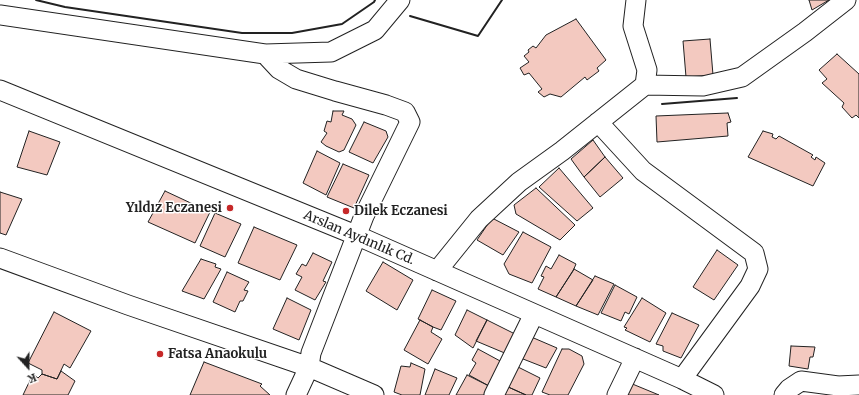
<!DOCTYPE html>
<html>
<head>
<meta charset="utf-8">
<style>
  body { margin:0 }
  #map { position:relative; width:859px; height:395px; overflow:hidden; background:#fff; font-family:Merriweather,serif }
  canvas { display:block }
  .north { position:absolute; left:8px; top:347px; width:40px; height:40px; -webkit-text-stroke:3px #fff; paint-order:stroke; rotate:159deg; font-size:11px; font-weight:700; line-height:16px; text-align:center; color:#222 }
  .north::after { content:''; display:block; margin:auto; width:14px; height:18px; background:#222; clip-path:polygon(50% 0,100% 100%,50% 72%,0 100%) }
</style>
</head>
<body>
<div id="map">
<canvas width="859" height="395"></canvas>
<div class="north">K</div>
</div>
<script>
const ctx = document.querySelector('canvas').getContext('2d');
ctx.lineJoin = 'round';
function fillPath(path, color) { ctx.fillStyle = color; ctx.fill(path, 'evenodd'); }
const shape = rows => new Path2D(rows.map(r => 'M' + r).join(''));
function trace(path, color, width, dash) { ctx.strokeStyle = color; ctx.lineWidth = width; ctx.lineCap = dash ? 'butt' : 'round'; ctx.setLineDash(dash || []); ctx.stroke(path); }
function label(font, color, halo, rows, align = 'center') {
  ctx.font = font + ' Merriweather,serif'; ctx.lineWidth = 3; ctx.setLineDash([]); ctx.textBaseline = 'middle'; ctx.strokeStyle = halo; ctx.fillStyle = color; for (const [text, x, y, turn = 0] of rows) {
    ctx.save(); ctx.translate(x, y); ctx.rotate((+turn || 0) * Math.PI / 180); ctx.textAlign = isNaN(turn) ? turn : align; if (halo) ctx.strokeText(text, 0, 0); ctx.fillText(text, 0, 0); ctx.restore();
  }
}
const building = shape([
  [809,0,829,0,812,10,809,0],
  [576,19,606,60,597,68,599,71,587,80,585,77,561,97,550,94,544,97,538,92,542,89,529,73,524,75,520,68,529,62,524,56,529,52,528,50,533,46,536,48,546,35,576,19],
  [710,39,713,75,686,77,683,41,710,39],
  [837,54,859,74,859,118,856,115,852,118,842,107,844,103,822,83,827,79,819,70,837,54],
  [333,111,344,111,342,115,352,119,356,125,344,150,339,152,326,146,321,142,327,133,324,131,327,121,331,122,333,111],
  [728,113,731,122,727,123,728,136,657,142,656,116,728,113],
  [364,122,386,131,388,137,373,163,349,152,364,122],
  [29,131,60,142,47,175,17,167,29,131],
  [763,131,773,134,772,137,776,139,779,136,813,155,811,157,815,160,816,157,825,163,813,186,748,157,763,131],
  [593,140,605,157,584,177,571,159,593,140],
  [317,151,340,163,326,195,303,183,317,151],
  [605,157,623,178,600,197,584,177,605,157],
  [343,164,369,175,354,208,327,197,343,164],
  [559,168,593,208,577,221,539,187,559,168],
  [536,188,575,225,560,240,516,214,514,205,536,188],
  [165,191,210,212,195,243,148,222,165,191],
  [0,192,22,199,6,235,0,233,0,192],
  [215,213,241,224,225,257,200,246,215,213],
  [492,218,519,232,503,255,477,240,492,218],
  [254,227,297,245,280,280,238,263,254,227],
  [523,232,551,247,532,283,509,274,504,264,523,232],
  [717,250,738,265,714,300,693,287,717,250],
  [313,253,332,262,323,281,326,282,315,300,295,290,302,277,296,274,302,264,306,266,313,253],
  [559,255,576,264,573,271,556,297,538,289,544,277,541,276,546,266,551,269,559,255],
  [201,259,216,264,215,267,221,269,204,299,182,291,201,259],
  [383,262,413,280,397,310,366,291,383,262],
  [574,269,593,280,576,306,556,297,574,269],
  [227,272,249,282,244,290,248,291,243,301,240,301,235,312,213,302,227,272],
  [595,276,614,284,598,315,576,306,595,276],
  [615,285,637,297,629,314,625,312,621,321,601,313,615,285],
  [432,290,456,301,441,330,433,327,418,319,432,290],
  [287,298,311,310,299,340,273,329,287,298],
  [642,298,666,313,650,342,625,330,627,328,624,327,642,298],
  [467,310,487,320,473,348,455,335,467,310],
  [54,312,91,331,70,368,64,364,57,379,42,374,42,370,28,363,54,312],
  [672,313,699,325,681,358,663,351,663,346,656,344,672,313],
  [420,320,433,327,431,332,442,339,428,364,404,350,420,320],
  [487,320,517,335,507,354,476,341,487,320],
  [529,336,557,348,546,368,518,357,529,336],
  [791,346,815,347,813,357,810,357,808,369,789,366,791,346],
  [478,349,502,362,489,386,469,375,476,363,472,360,478,349],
  [562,349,569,349,582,356,584,364,568,395,550,395,542,392,562,349],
  [204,362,262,384,260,386,270,395,190,395,204,362],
  [411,363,425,369,420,395,402,395,394,392,401,366,410,367,411,363],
  [514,365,540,378,532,395,526,395,506,386,514,365],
  [435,369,457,378,449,395,425,395,435,369],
  [61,371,75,381,68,395,23,395,33,374,38,378,42,374,57,379,61,371],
  [467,375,489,386,484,395,456,395,467,375],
  [630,383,659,395,624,395,630,383],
  [506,386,526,395,502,395,506,386]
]);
fillPath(building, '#f3c9c0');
trace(building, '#222', 1);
const minor = shape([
  [636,0,633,26,647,70,645,85],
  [0,15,265,54,331,52,375,30,400,0],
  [265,54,279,69,296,79,335,91,386,105,405,112,410,122,364,216,311,353,309,367,296,395],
  [0,90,358,236,682,379,714,395],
  [598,122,643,171,754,253,758,269,750,286,682,379],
  [0,258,128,305,309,367,374,395],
  [437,271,479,219,519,182,562,151,645,85,703,86,742,77,805,32,846,0],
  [494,395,534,314],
  [617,395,635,358],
  [784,395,789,389,801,381,838,386,859,385]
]);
trace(minor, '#222', 21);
trace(minor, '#fff', 19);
trace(shape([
  [36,0,65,7,242,33,292,33,342,24,374,2,375,0],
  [410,16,478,36,502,0],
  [662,104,737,98]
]), '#222', 2);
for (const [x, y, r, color] of [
  [230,208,4,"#c62828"],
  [346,211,4,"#c62828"],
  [160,354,4,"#c62828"]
]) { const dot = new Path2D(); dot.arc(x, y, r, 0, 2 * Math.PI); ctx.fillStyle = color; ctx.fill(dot); trace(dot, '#fff', 1.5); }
label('bold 13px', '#222', '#fff', [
  ["Yıldız Eczanesi",222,208,"right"],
  ["Dilek Eczanesi",354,211],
  ["Fatsa Anaokulu",168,354]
], 'left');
label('13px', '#222', '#fff', [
  ["Arslan Aydınlık Cd.",359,238,23]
]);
</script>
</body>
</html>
